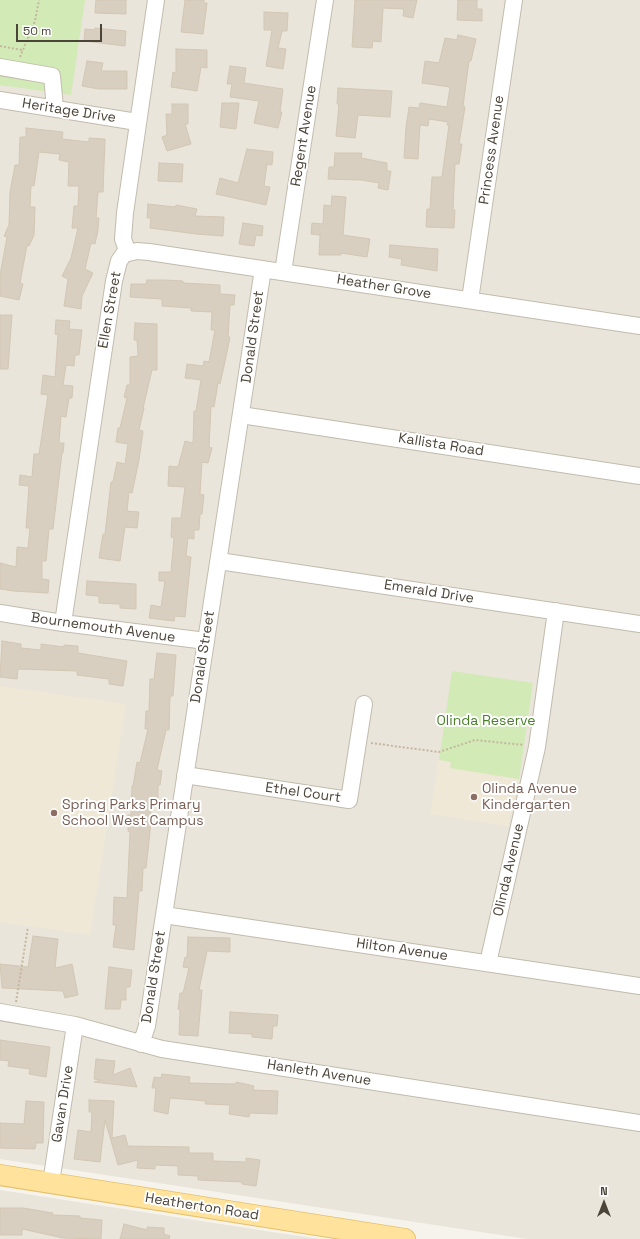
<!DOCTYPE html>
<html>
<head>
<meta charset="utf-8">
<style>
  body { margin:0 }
  #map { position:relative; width:640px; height:1239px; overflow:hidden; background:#f6f3ec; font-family:"Space Grotesk",sans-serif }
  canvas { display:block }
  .north { position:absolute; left:584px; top:1183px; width:40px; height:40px; -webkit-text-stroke:3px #fff; paint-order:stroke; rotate:0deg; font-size:11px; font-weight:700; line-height:16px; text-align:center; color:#4b4439 }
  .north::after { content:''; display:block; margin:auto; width:14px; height:18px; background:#4b4439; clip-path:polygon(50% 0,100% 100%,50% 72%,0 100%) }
  .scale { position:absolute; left:16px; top:24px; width:86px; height:18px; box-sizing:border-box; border:2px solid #4b4439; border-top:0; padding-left:5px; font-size:12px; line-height:14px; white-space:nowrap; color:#4b4439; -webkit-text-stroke:3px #fff; paint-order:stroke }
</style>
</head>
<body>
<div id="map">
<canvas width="640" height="1239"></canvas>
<div class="north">N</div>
<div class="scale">50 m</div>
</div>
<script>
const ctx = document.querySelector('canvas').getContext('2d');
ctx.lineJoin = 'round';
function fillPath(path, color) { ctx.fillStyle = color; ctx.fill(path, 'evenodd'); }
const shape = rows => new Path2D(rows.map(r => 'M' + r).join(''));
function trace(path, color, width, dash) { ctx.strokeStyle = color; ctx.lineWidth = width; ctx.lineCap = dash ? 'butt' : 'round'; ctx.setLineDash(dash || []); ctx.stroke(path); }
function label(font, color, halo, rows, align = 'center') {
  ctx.font = font + ' "Space Grotesk",sans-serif'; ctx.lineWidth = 4; ctx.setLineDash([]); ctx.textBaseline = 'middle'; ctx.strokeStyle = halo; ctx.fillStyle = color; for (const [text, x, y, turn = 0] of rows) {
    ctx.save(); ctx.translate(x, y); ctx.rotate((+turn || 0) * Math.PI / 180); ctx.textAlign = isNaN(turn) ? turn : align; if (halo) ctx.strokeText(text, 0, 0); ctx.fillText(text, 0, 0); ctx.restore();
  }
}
fillPath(shape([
  [0,0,640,0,640,1239,527,1239,0,1159],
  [0,1190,292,1235,321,1239,0,1239]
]), '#eae5da');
fillPath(shape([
  [0,686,126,704,90,935,0,922],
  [439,760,451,762,451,768,519,779,508,826,430,814]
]), '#efe8d6');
fillPath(shape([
  [0,0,85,0,71,95,0,85],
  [452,671,533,683,519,779,450,768,451,762,439,760]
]), '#d2eab5');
const building = shape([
  [96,0,126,0,126,14,95,13,96,0],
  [185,0,204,0,204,3,207,3,203,34,181,32,185,0],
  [355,0,417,0,413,18,403,16,404,9,383,8,381,42,373,41,372,48,352,47,355,0],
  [458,0,477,0,477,9,482,9,482,21,457,20,458,0],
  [264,12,288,13,287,31,282,31,278,48,286,49,283,69,266,66,272,30,264,30,264,12],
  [95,28,126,31,125,46,84,41,85,29,95,30,95,28],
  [458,35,476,39,471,61,469,61,463,106,465,107,459,144,462,144,459,164,455,164,453,210,455,210,454,228,426,227,427,209,430,209,432,177,442,177,449,125,447,125,448,122,429,119,428,126,420,125,418,159,404,158,406,127,409,107,419,108,420,103,447,107,450,87,422,83,425,61,439,63,445,38,457,40,458,35],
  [176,49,207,50,207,68,201,67,197,91,171,87,173,72,176,73,176,49],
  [87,61,103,63,101,71,127,71,127,89,99,89,82,86,87,61],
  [230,66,246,68,244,83,283,89,280,112,282,112,278,128,254,123,259,101,230,97,232,84,227,84,230,66],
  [338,88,392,91,390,117,358,115,355,138,336,136,339,104,337,104,338,88],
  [222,103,239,103,236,129,220,127,222,103],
  [172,104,188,104,188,124,185,124,191,144,167,151,162,137,167,135,166,114,172,114,172,104],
  [26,128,63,132,62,139,89,142,89,138,105,139,103,192,98,192,96,218,99,218,98,230,95,244,91,243,85,269,93,273,82,296,81,309,64,306,68,279,62,276,71,258,78,228,72,228,74,206,78,206,79,186,68,186,69,162,59,160,60,154,39,152,34,186,31,185,30,207,35,207,34,235,29,246,27,245,20,283,23,284,19,300,0,296,0,275,7,237,4,236,9,225,10,192,15,165,19,165,20,137,26,137,26,128],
  [247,149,273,152,272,165,267,164,264,186,270,187,266,205,216,194,220,178,238,183,247,149],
  [335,153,362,153,361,158,387,163,387,171,391,171,388,190,378,188,379,183,361,180,328,179,329,167,334,167,335,153],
  [159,163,183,164,182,182,158,181,159,163],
  [332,196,346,197,343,235,370,239,367,257,341,253,341,255,319,255,320,235,311,234,312,223,323,224,324,205,331,206,332,196],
  [148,204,175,207,176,205,197,209,195,216,224,217,223,236,196,234,150,228,151,218,147,218,148,204],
  [243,223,263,226,262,236,256,235,254,246,239,244,243,223],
  [390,245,438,249,437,271,401,265,402,259,389,257,390,245],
  [147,280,164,280,183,281,183,283,220,285,220,294,235,295,234,305,230,305,228,337,230,337,226,357,220,384,218,383,214,407,211,406,209,447,212,448,208,463,202,462,200,494,204,495,202,514,200,514,199,530,194,530,194,539,188,538,186,556,191,557,185,617,175,616,174,621,149,618,151,605,161,607,165,581,159,581,159,572,171,572,174,538,171,537,172,518,181,518,185,487,168,486,169,466,178,467,185,441,193,443,194,411,196,411,201,380,185,378,187,364,203,366,204,361,209,362,215,330,211,330,212,312,191,311,191,308,162,306,162,299,130,297,131,284,146,284,147,280],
  [0,315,12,315,8,369,0,369,0,315],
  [56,320,70,321,69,329,82,330,79,355,75,355,74,366,66,365,63,385,73,386,72,398,69,398,66,417,61,416,59,443,64,443,63,453,62,453,53,529,49,529,46,561,42,561,42,579,49,580,48,593,13,591,0,589,0,563,16,567,17,547,28,548,30,528,26,528,29,486,19,485,20,475,32,477,34,454,39,454,48,395,41,394,43,375,55,377,58,335,55,334,56,320],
  [135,323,157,324,157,370,152,370,143,408,144,408,139,430,143,431,139,460,132,493,129,492,127,511,139,512,137,528,125,527,120,561,99,558,103,534,105,534,111,482,113,482,117,462,125,464,128,444,116,442,118,428,120,428,127,398,124,397,127,385,130,385,130,357,138,356,137,340,134,340,135,323],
  [87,581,136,584,136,609,120,608,120,604,99,603,99,596,86,595,87,581],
  [2,641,21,644,21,648,41,650,41,644,64,647,64,645,78,646,78,653,127,661,123,686,109,684,109,679,77,675,77,671,18,669,17,679,0,677,2,641],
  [157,653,176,655,173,696,170,696,169,730,166,730,157,770,162,771,160,785,158,785,158,804,151,804,150,832,146,868,143,868,142,891,139,891,134,950,113,947,116,925,113,925,114,897,127,898,130,832,128,831,128,815,131,815,132,786,133,786,137,762,140,763,148,729,145,729,146,711,149,711,150,679,154,679,157,653],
  [33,936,58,939,55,968,72,964,78,995,65,998,63,991,2,988,0,964,28,967,33,936],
  [188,937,230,938,230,952,207,951,199,990,202,990,198,1036,179,1035,180,1010,178,1009,180,993,183,993,189,968,183,967,185,957,187,958,188,937],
  [109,967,132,970,130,987,126,987,126,1000,121,1000,120,1009,105,1009,109,967],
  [230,1012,278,1015,277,1026,273,1026,272,1039,252,1037,252,1034,229,1033,230,1012],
  [0,1040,50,1047,46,1077,29,1074,30,1069,8,1066,9,1061,0,1060,0,1040],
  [96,1059,115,1061,113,1075,130,1068,137,1087,94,1082,101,1080,94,1079,96,1059],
  [162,1074,190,1077,189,1083,236,1084,236,1082,254,1086,253,1090,278,1091,277,1114,250,1113,249,1117,229,1114,230,1105,205,1104,206,1101,170,1098,168,1114,154,1111,156,1088,152,1088,154,1077,161,1078,162,1074],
  [89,1100,114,1101,112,1138,125,1135,128,1146,189,1147,189,1153,213,1153,213,1161,246,1162,246,1158,260,1160,256,1186,242,1184,242,1182,198,1180,198,1176,178,1175,178,1166,155,1165,155,1169,137,1168,138,1160,118,1165,105,1120,100,1162,74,1159,78,1130,91,1132,92,1112,89,1112,89,1100],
  [26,1101,44,1102,43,1143,36,1143,35,1149,0,1148,0,1123,24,1124,26,1101],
  [0,1208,23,1208,53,1213,52,1215,80,1216,80,1218,102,1220,101,1239,63,1238,22,1229,22,1235,0,1235,0,1208],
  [124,1224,147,1230,147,1227,164,1228,164,1234,170,1236,169,1239,120,1239,124,1224]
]);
fillPath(building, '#d8cfc1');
trace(building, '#d3c7b4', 1);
const minor = shape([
  [0,67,52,76,55,108],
  [0,100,137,122],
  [128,253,123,239,125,213,156,0],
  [283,272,325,0],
  [470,300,514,0],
  [241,415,640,476],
  [219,561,640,624],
  [0,613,63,623,206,641],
  [63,623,114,281,119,261,124,254,137,251,149,252,640,326],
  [185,775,349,800,364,704],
  [164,915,640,986],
  [488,963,537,747,556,611],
  [0,1012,75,1025,162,1049,640,1123],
  [141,1044,147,1026,263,269],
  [51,1183,75,1025]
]);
const major = shape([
  [0,1175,405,1239]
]);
trace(minor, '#c2bbae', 18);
trace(major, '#e6c16a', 22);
trace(shape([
  [0,46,22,50],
  [20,57,35,21,39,0],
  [371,743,439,752,475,740,524,745],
  [16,1002,28,927]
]), '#c4b79f', 2, [2, 2]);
trace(minor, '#fff', 16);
trace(major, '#ffe39c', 20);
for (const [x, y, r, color] of [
  [474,797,4,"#8d6e63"],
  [54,813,4,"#8d6e63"]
]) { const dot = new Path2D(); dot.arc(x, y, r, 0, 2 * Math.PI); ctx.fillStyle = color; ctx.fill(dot); trace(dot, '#fff', 1.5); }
label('14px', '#4b4439', '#fff', [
  ["Heritage Drive",69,111,9],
  ["Regent Avenue",304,136,-81],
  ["Princess Avenue",492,150,-82],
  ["Heather Grove",384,287,9],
  ["Ellen Street",110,310,-80],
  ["Donald Street",253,337,-82],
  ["Kallista Road",441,445,9],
  ["Emerald Drive",429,592,9],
  ["Bournemouth Avenue",103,628,8],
  ["Donald Street",203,657,-81],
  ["Ethel Court",303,793,8],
  ["Olinda Avenue",509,870,-77],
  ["Hilton Avenue",402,950,8],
  ["Donald Street",154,977,-81],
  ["Hanleth Avenue",319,1073,9],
  ["Gavan Drive",63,1104,-81],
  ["Heatherton Road",202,1207,9]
]);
label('14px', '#4a7f2a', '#fff', [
  ["Olinda Reserve",486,721]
]);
label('14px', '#785e54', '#fff', [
  ["Olinda Avenue",482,789],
  ["Kindergarten",482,805],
  ["Spring Parks Primary",62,805],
  ["School West Campus",62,821]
], 'left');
</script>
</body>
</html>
